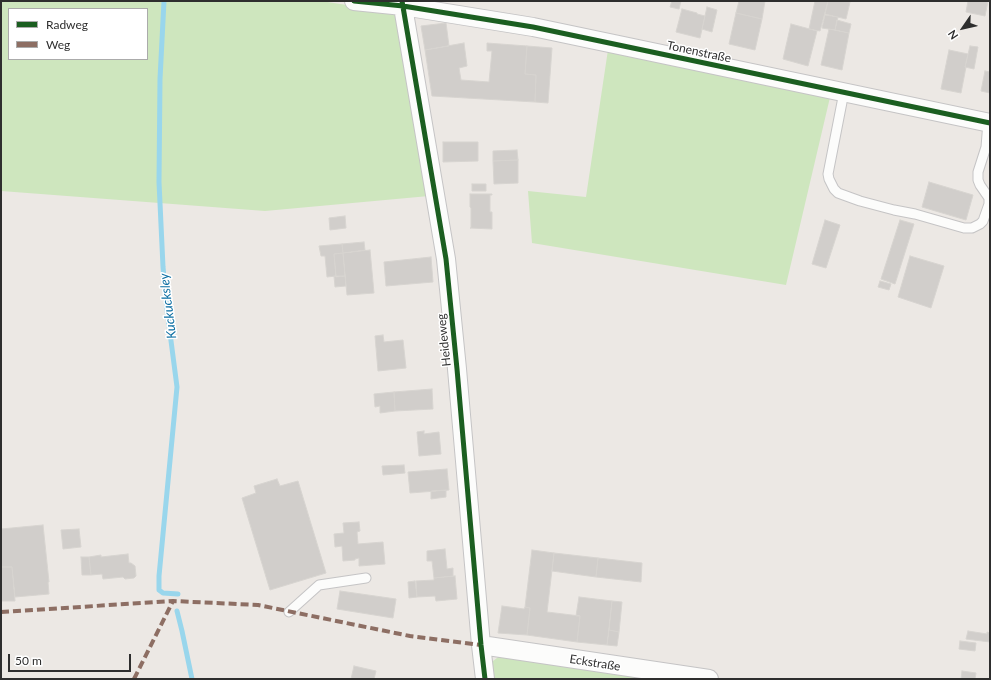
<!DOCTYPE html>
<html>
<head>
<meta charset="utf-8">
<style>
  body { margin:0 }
  #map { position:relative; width:991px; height:680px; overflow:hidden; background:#ece8e4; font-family:Lato,sans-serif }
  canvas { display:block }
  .frame { position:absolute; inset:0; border:2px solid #2e2e2e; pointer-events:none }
  .legend { position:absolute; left:8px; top:8px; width:140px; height:52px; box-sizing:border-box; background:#fff; border:1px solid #ababab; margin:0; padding:5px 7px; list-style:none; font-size:12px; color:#2e2e2e }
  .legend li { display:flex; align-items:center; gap:8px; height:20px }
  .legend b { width:20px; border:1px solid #ababab }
  .north { position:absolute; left:943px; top:8px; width:40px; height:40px; -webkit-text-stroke:3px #fff; paint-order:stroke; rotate:236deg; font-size:11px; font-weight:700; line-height:16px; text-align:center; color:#2e2e2e }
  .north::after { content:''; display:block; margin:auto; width:14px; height:18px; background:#2e2e2e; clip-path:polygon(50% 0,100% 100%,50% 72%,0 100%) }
  .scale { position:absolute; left:8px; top:654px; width:123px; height:18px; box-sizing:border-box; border:2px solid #2e2e2e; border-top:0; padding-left:5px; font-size:12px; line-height:14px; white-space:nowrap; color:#2e2e2e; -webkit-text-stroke:3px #fff; paint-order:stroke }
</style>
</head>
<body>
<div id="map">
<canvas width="991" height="680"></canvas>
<div class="frame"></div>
<ul class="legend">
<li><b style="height:5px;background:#1b5e20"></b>Radweg</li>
<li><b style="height:5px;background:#8d6e63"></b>Weg</li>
</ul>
<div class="north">N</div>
<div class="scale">50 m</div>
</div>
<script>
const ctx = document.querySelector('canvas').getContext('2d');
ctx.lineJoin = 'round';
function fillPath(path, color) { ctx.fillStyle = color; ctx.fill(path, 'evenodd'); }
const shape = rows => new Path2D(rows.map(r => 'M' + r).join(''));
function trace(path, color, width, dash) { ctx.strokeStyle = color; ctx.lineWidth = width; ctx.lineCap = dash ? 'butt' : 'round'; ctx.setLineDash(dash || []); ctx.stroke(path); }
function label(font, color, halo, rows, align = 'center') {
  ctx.font = font + ' Lato,sans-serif'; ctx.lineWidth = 3; ctx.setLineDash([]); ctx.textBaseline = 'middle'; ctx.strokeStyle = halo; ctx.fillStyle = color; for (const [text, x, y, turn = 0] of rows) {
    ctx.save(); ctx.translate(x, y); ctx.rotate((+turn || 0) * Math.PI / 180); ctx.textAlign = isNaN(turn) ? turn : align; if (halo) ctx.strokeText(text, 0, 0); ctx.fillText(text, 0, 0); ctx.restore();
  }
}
fillPath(shape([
  [1,1,321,1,398,13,429,196,265,211,1,191],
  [9,9,147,9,147,59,9,59],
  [609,43,831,93,786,285,532,243,528,191,586,197],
  [501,655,670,679,493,679,491,665,493,661]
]), '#cee6be');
trace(shape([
  [164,1,160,79,159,182,163,267,167,310,177,387,159,576,159,590,163,593,178,594],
  [177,611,182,631,192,679]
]), '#99d6ec', 5);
const building = shape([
  [672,1,681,1,679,9,670,7,672,1],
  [739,1,765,1,762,19,736,13,739,1],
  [815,1,828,1,820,31,809,29,815,1],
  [828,1,850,2,846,19,825,14,828,1],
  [968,1,988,1,985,16,966,12,968,1],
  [707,7,717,10,712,32,702,29,707,7],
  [682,9,697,13,697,14,705,16,700,38,676,32,682,9],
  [736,13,762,19,755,50,729,44,736,13],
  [825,15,838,17,835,30,822,28,825,15],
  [837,20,851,24,849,33,835,30,837,20],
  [446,23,449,46,425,50,421,26,446,23],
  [791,24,817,31,808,66,783,59,791,24],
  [829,29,849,33,842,70,821,65,829,29],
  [464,43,467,66,459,68,461,80,489,82,492,51,487,51,487,43,527,46,525,74,536,75,535,102,432,96,425,50,464,43],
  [527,46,552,48,548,103,535,102,536,75,525,74,527,46],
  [970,46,978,47,974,69,965,67,970,46],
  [949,50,968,54,965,67,966,67,961,93,941,89,949,50],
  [985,71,990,72,990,93,981,91,985,71],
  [443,142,478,142,478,161,443,162,443,142],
  [517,150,518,160,493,161,493,151,517,150],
  [518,160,518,183,494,184,493,161,518,160],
  [929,182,973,195,966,220,922,207,929,182],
  [472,184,486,184,486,191,472,191,472,184],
  [470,194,492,194,492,195,490,195,490,212,492,212,492,229,470,228,471,228,471,208,470,207,470,194],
  [345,216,346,228,330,230,329,218,345,216],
  [825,220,840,225,826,268,812,264,825,220],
  [900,220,914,224,895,284,881,279,900,220],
  [364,242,365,250,343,253,342,244,364,242],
  [342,244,343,253,334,254,336,276,327,277,325,256,321,256,319,246,342,244],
  [370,250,374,293,347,295,343,253,370,250],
  [343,253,345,276,336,277,334,254,343,253],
  [910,256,944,266,931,308,898,297,910,256],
  [431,257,433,282,386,286,384,262,431,257],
  [334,276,345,276,346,286,335,287,334,276],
  [880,281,891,284,889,290,878,287,880,281],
  [383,335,384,342,403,340,406,368,378,371,375,336,383,335],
  [432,389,433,409,395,411,394,392,432,389],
  [394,392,395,411,380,413,380,406,375,407,374,394,394,392],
  [424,431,424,434,439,432,441,454,419,456,417,432,424,431],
  [404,465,405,473,383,475,382,466,404,465],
  [447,469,449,490,410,493,408,472,447,469],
  [277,479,280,486,298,481,326,573,270,590,242,498,256,493,254,486,277,479],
  [446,490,446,497,431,499,431,491,446,490],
  [359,522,360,531,357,532,358,544,383,542,385,564,359,566,359,558,355,559,355,560,343,561,342,546,335,547,334,534,344,533,343,523,359,522],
  [43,525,49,582,48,582,49,594,15,597,12,567,1,567,1,529,43,525],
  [79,529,81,547,63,549,61,530,79,529],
  [445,549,447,569,453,568,453,576,434,578,432,561,427,561,427,551,445,549],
  [532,550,554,553,547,612,580,616,577,642,527,635,530,608,525,607,532,550],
  [554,553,598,558,596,577,552,571,554,553],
  [128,554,129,563,131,563,135,566,136,576,134,578,125,579,123,577,103,579,102,574,91,575,89,557,101,555,101,557,128,554],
  [81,557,89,557,91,575,82,575,81,557],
  [598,558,642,563,641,582,596,577,598,558],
  [1,567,12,567,15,601,1,601,1,567],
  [455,576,457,599,436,601,435,596,417,597,416,581,434,580,434,578,455,576],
  [415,581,417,597,409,598,408,582,415,581],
  [340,591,396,599,393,618,337,609,340,591],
  [579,597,612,601,607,645,577,642,580,616,576,616,579,597],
  [612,601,622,602,619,632,609,630,612,601],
  [502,606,524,609,525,607,530,608,527,635,498,633,502,606],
  [609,630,619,632,617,646,607,645,609,630],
  [968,631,987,634,987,632,990,633,990,642,966,639,968,631],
  [960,641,976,643,975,651,959,649,960,641],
  [354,666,376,671,374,679,351,679,354,666],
  [962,671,976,673,975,679,961,679,962,671]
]);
fillPath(building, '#d1cecb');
trace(building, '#d7d4d0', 1);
const lane = shape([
  [844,92,828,174,829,179,834,189,838,193,860,201,894,210,915,214,964,228,972,228,980,224,983,221,989,204,989,198,980,185,978,180,978,172,986,147,988,122],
  [289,612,319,585,366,578]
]);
const street = shape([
  [354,1,403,6,533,27,990,123],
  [402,1,446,259,457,369,481,645,485,679],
  [481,645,709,679]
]);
trace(lane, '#c5c4c5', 11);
trace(street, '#c5c4c5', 20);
trace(lane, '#fcfcfb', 9);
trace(street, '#fcfcfb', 18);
trace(shape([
  [1,612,173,601,258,605,410,636,481,645],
  [134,679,173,601]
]), '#8d6e63', 4, [8, 4]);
trace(shape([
  [354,1,403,6,533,27,990,123],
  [402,1,446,259,457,369,481,645,485,679]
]), '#1b5e20', 5);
label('12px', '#2e2e2e', '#fff', [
  ["Tonenstraße",699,52,12],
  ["Heideweg",444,340,-96],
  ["Eckstraße",595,663,9]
]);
label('italic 13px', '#0d6fa3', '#fff', [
  ["Kuckucksley",168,306,-97]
]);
</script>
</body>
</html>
